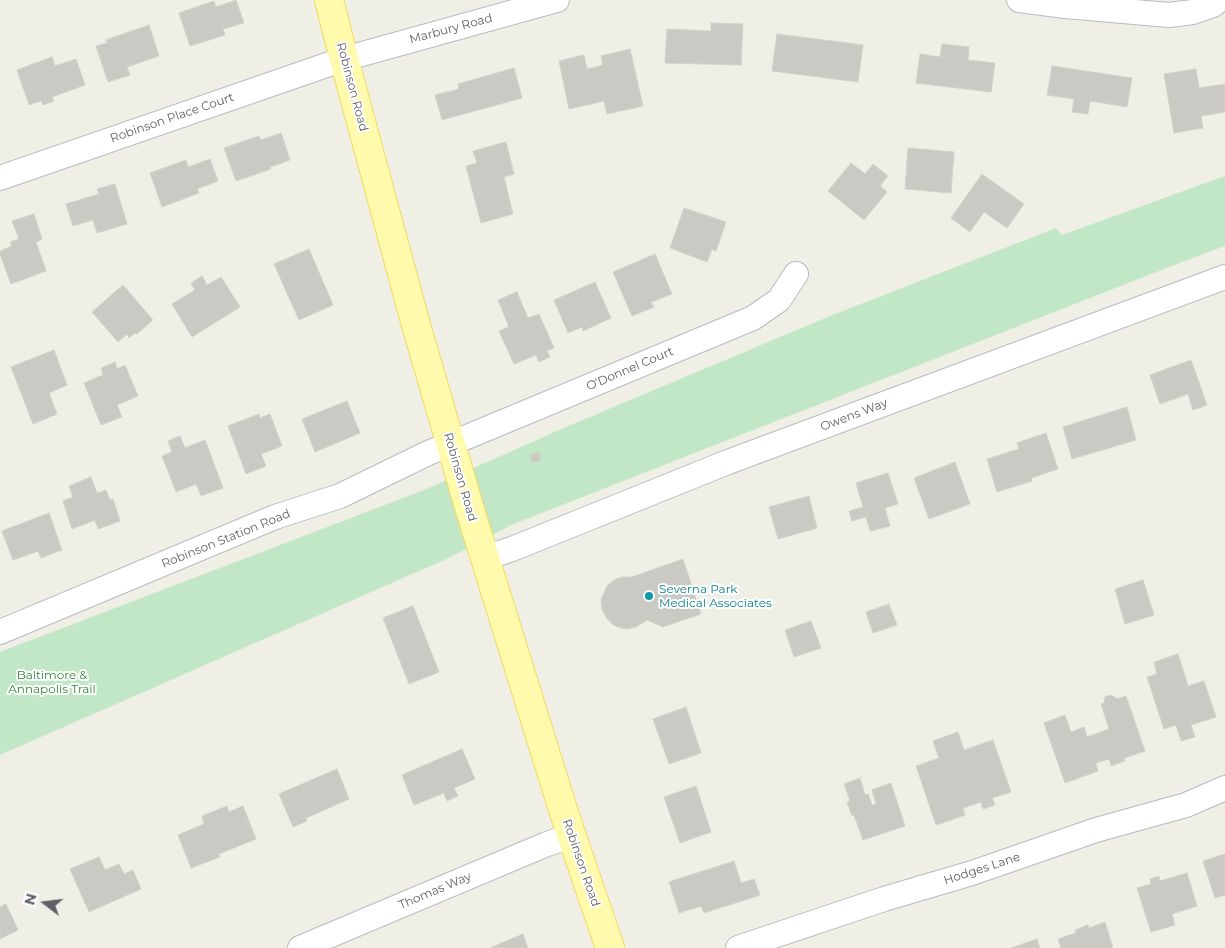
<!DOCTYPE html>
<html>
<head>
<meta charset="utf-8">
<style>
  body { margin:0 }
  #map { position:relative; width:1225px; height:948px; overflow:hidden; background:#f0efe6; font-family:Montserrat,sans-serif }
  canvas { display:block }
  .north { position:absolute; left:20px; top:878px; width:50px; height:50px; -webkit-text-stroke:4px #fff; paint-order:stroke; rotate:285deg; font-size:14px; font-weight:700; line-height:20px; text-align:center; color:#5d6066 }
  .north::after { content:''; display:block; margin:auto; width:18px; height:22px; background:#5d6066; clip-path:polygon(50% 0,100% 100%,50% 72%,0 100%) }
</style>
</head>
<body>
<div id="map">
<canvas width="1225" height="948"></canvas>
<div class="north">N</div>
</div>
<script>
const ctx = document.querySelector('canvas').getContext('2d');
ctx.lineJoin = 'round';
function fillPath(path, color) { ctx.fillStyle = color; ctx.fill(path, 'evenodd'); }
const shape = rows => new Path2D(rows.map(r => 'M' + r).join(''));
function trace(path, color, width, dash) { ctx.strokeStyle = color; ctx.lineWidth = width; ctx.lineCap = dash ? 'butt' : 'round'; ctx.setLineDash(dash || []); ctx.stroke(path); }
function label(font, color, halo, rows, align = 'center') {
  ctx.font = font + ' Montserrat,sans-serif'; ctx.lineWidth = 4; ctx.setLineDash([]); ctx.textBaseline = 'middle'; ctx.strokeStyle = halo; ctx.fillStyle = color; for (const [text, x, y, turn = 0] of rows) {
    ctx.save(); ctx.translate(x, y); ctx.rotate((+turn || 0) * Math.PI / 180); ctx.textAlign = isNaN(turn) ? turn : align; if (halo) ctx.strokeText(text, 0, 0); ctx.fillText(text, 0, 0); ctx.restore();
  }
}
fillPath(shape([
  [1225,176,1225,246,1187,260,511,525,451,557,0,755,0,652,424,490,559,430,830,316,1056,228,1062,235]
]), '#c2e7c6');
const building = shape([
  [236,0,244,23,223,29,225,35,190,46,179,13,214,1,216,7,236,0],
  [711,23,743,24,741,65,665,63,667,29,711,31,711,23],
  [149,25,159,56,127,67,130,75,108,82,96,46,107,43,106,40,149,25],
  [777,34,863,45,858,82,772,71,777,34],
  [942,44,969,47,968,60,995,63,991,92,916,83,920,54,940,57,942,44],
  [630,49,643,106,607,114,604,101,569,109,559,61,584,55,587,69,603,65,601,56,630,49],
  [52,57,55,66,76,59,85,85,52,97,54,101,43,105,41,101,29,105,17,70,52,57],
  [1052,66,1132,78,1127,107,1090,101,1088,114,1072,112,1074,99,1047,95,1052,66],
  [514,68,522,98,442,120,435,95,459,89,458,84,514,68],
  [1196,69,1199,88,1225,84,1225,112,1201,116,1203,128,1174,133,1164,74,1196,69],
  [281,133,290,160,270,167,271,169,236,181,224,148,259,136,261,140,281,133],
  [506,142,514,174,504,177,513,214,481,223,466,166,477,163,473,151,506,142],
  [908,148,954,152,951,193,905,189,908,148],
  [210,159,218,181,197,189,199,193,162,207,150,173,186,160,188,167,210,159],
  [851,163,865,174,873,164,888,176,880,186,887,192,864,220,828,191,851,163],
  [982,174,1024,204,1007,228,984,212,970,232,951,218,982,174],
  [115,184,127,224,97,233,93,220,73,226,66,204,99,194,97,189,115,184],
  [684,208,726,222,716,251,712,249,707,262,670,248,684,208],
  [34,214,42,239,36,242,46,271,11,284,0,254,0,251,12,246,10,242,19,239,12,221,34,214],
  [309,249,333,305,299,320,274,264,309,249],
  [655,254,672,294,651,302,654,307,632,316,613,272,655,254],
  [202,276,207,285,221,277,240,307,192,337,172,304,195,290,191,283,202,276],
  [595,282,611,318,583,331,582,327,568,333,554,300,595,282],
  [123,285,153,320,137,334,135,333,129,338,127,334,118,342,92,312,123,285],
  [517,292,528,318,539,314,554,348,547,351,550,357,539,362,536,355,514,364,499,331,509,327,498,300,517,292],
  [54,350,67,385,49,393,57,414,33,424,11,367,54,350],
  [1191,360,1207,405,1193,410,1188,394,1160,404,1150,375,1191,360],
  [115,362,117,369,125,365,138,396,117,405,122,417,101,425,84,383,103,375,101,368,115,362],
  [347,401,360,433,315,452,302,419,347,401],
  [1127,407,1136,440,1072,459,1063,427,1127,407],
  [259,414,260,418,270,414,282,446,261,454,266,466,246,474,228,426,259,414],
  [1046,433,1058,469,1031,478,1032,481,997,492,987,459,1019,449,1017,443,1046,433],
  [180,436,185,448,205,440,223,488,201,496,196,484,176,492,162,456,172,452,168,441,180,436],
  [539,452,541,460,532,463,530,455,539,452],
  [955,462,970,504,929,519,914,478,955,462],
  [888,473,898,504,885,508,890,526,870,531,866,517,852,521,849,511,863,507,856,483,888,473],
  [91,477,97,493,106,490,110,500,113,499,120,521,98,529,95,520,72,529,63,501,73,497,69,486,91,477],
  [809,496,817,528,778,539,769,507,809,496],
  [49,513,62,550,41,558,38,551,13,560,2,531,49,513],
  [683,559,701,614,663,627,647,620,636,627,627,629,618,627,612,624,606,617,602,609,601,600,607,586,614,580,622,577,632,577,683,559],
  [1143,580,1154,615,1125,624,1115,589,1143,580],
  [889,604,897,625,873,633,866,612,889,604],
  [413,606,439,672,409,684,383,618,413,606],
  [811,621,821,648,794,657,785,630,811,621],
  [1178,654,1188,686,1204,681,1216,717,1191,725,1195,737,1181,741,1176,725,1164,729,1147,677,1157,674,1154,662,1178,654],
  [1111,695,1115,697,1116,699,1126,696,1145,751,1124,758,1125,761,1111,766,1109,759,1096,763,1098,771,1065,783,1044,723,1065,715,1071,732,1084,727,1087,737,1109,729,1101,704,1104,703,1105,697,1111,695],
  [686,707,701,753,669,764,653,719,686,707],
  [958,732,964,750,993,740,1011,792,992,798,995,805,983,809,981,802,963,808,965,815,936,825,916,766,939,758,933,741,958,732],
  [462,749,475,779,454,788,458,796,447,801,444,793,414,805,402,775,462,749],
  [337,769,349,799,306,818,307,821,293,827,279,794,337,769],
  [860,778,865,795,868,794,872,805,876,804,872,790,891,783,905,826,863,840,854,815,852,816,847,802,850,801,844,784,860,778],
  [696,786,711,832,680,843,664,797,696,786],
  [227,806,229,812,243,806,256,839,219,854,220,857,191,868,178,835,204,824,202,816,227,806],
  [1225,854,1225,895,1215,898,1203,861,1225,854],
  [99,857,105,870,119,864,124,874,133,870,141,889,89,912,70,869,99,857],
  [734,861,741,883,754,879,760,895,704,913,701,906,679,913,669,882,734,861],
  [1187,873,1197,906,1172,914,1175,925,1151,932,1137,888,1151,884,1150,879,1159,876,1160,881,1187,873],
  [6,904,18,930,0,939,0,907,6,904],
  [1105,922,1113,948,1061,948,1058,939,1076,933,1075,930,1088,925,1089,928,1105,922],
  [523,934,528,948,490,948,523,934],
  [1037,939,1040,948,1011,948,1037,939]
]);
fillPath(building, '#cbc9c3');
trace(building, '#d5d1c4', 1);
const minor = shape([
  [1019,0,1065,6,1169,15,1193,12,1213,5,1219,0],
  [0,178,344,59,557,0],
  [484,558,512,549,728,462,1225,277],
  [0,632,275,517,340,496,426,454,753,318,779,300,796,274],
  [300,948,547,844,571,836],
  [738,948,884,899,972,873,1096,830,1186,805,1225,788]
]);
const major = shape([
  [329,0,344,59,416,325,470,510,565,816,610,948]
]);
trace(minor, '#b8bac0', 26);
trace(major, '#f3d95c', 30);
trace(minor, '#fff', 24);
trace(major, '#fffaac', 28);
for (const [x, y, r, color] of [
  [649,596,5,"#0f9aa8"]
]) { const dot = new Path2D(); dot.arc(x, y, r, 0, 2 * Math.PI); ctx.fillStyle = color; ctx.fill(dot); trace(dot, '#fff', 2); }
label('12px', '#5d6066', '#fff', [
  ["Marbury Road",451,29,-15],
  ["Robinson Road",352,87,75],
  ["Robinson Place Court",172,118,-19],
  ["O'Donnel Court",630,369,-23],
  ["Owens Way",854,415,-21],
  ["Robinson Road",460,477,74],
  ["Robinson Station Road",226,539,-22],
  ["Robinson Road",581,863,71],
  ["Hodges Lane",982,869,-18],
  ["Thomas Way",435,891,-23]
]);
label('12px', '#0d838f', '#fff', [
  ["Severna Park",659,589],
  ["Medical Associates",659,603]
], 'left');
label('12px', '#348640', '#fff', [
  ["Baltimore &",52,675],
  ["Annapolis Trail",52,689]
]);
</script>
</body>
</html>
